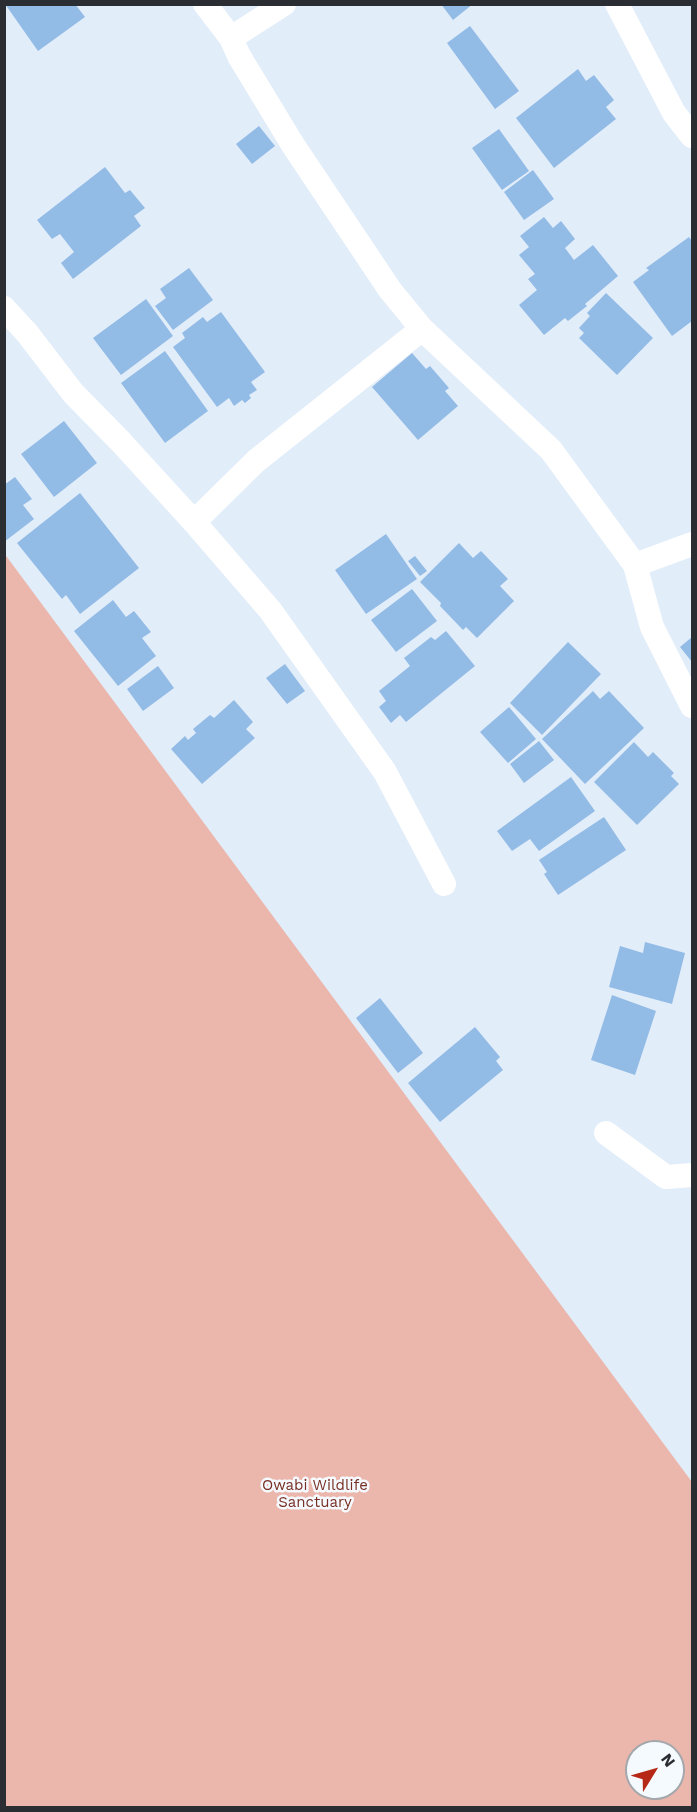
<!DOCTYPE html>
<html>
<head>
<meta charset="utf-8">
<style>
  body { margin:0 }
  #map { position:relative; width:697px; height:1812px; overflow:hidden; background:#e2edfa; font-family:"Work Sans",sans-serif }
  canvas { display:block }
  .frame { position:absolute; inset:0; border:6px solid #2a2e33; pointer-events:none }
  .north { position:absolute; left:625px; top:1740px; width:60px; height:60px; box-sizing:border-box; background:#f5faff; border:2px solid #a4a8ad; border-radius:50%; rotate:53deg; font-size:16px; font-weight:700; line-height:24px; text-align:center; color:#2a2e33 }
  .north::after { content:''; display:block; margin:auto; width:21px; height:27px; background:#b62916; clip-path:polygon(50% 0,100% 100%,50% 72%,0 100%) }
</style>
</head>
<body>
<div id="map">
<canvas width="697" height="1812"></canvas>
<div class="frame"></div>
<div class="north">N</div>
</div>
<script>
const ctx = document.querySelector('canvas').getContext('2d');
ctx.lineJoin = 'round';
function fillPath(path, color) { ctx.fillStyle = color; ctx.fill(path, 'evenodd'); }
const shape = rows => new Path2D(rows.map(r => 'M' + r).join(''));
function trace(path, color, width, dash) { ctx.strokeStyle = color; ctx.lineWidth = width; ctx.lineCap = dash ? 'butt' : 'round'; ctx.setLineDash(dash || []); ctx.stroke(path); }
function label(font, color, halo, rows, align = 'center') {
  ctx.font = font + ' "Work Sans",sans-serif'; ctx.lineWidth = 5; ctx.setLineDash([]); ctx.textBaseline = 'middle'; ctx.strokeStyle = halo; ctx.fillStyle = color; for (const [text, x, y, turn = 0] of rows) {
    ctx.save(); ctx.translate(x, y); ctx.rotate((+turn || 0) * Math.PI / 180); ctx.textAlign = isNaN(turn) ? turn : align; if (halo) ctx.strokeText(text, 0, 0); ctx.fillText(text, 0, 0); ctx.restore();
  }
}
fillPath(shape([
  [4,553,692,1482,692,1807,5,1807],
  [637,1752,673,1752,673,1788,637,1788]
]), '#ebb6ac');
fillPath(shape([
  [5,4,75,4,85,17,38,51],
  [441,4,473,4,453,20],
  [470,26,519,91,495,109,447,43],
  [578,69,586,81,594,75,614,100,606,107,616,119,554,168,516,118],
  [259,126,275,146,252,164,236,144],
  [499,129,529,171,502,190,472,148],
  [105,167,125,193,130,190,145,208,134,216,141,226,73,279,61,263,74,252,60,234,52,239,37,220],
  [533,170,554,199,524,220,504,192],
  [544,217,553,228,561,221,575,239,565,248,574,260,593,245,618,276,585,304,587,306,568,321,565,318,544,335,519,305,537,290,528,279,535,274,519,255,529,247,520,236],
  [689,237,692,241,692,321,672,336,633,282,649,270,646,268],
  [189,268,213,300,173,330,155,306,166,298,160,289],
  [606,293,653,338,617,375,579,338,584,333,579,328,590,316,587,313],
  [146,299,173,336,121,375,93,338],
  [221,312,265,372,251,382,257,390,249,395,251,398,245,403,242,400,234,406,229,398,217,407,173,347,185,338,182,333,203,317,207,322],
  [165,351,208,411,165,443,121,383],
  [412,353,426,369,430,366,449,388,445,391,458,406,418,440,372,387],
  [64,421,97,463,54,497,21,454],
  [15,477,32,499,23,505,34,519,4,542,4,485],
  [80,493,139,568,80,614,66,595,62,599,17,543],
  [386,534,417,579,366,614,335,570],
  [459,543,473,558,481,551,508,579,500,586,514,601,477,638,466,627,463,630,440,606,441,603,420,582],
  [415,556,427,571,420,576,408,561],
  [412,589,437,621,396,652,371,620],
  [113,600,126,617,134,611,151,632,142,638,156,656,118,686,74,631],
  [446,631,475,666,406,722,400,715,391,723,379,707,386,701,379,691,410,666,404,658,431,637,435,640],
  [692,637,692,662,680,647],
  [568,642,601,674,542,735,510,703],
  [285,664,305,691,287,704,266,678],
  [158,666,174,688,143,711,127,689],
  [593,691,600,699,609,691,644,728,585,784,542,739],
  [234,700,253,722,246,729,255,738,202,784,171,749,185,736,188,740,196,733,193,729,210,715,214,718],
  [509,707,536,739,508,763,480,732],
  [539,741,554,760,524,783,510,764],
  [634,742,648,757,653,752,674,773,671,776,679,784,637,825,594,782],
  [571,777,595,811,539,851,530,839,512,851,497,831],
  [604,817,626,850,558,895,544,874,547,872,539,860],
  [645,942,685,953,672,1004,609,987,620,946,643,953],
  [612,995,656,1011,635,1075,591,1060],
  [380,998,423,1053,398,1073,356,1018],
  [475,1027,500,1057,496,1061,503,1070,440,1122,408,1083]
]), '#92bbe6');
trace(shape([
  [205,4,231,38],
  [284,4,231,38,239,56,293,145,390,290,422,329,551,450,635,565,692,544],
  [617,4,674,113,692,136],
  [4,308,27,333,73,393,121,442,194,522,256,461,422,329],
  [194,522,270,610,385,772,444,884],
  [635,565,652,627,692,706],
  [606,1133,666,1177,692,1175]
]), '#fff', 24);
label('15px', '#792f24', '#f5faff', [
  ["Owabi Wildlife",315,1486],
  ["Sanctuary",315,1503]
]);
</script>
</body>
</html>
